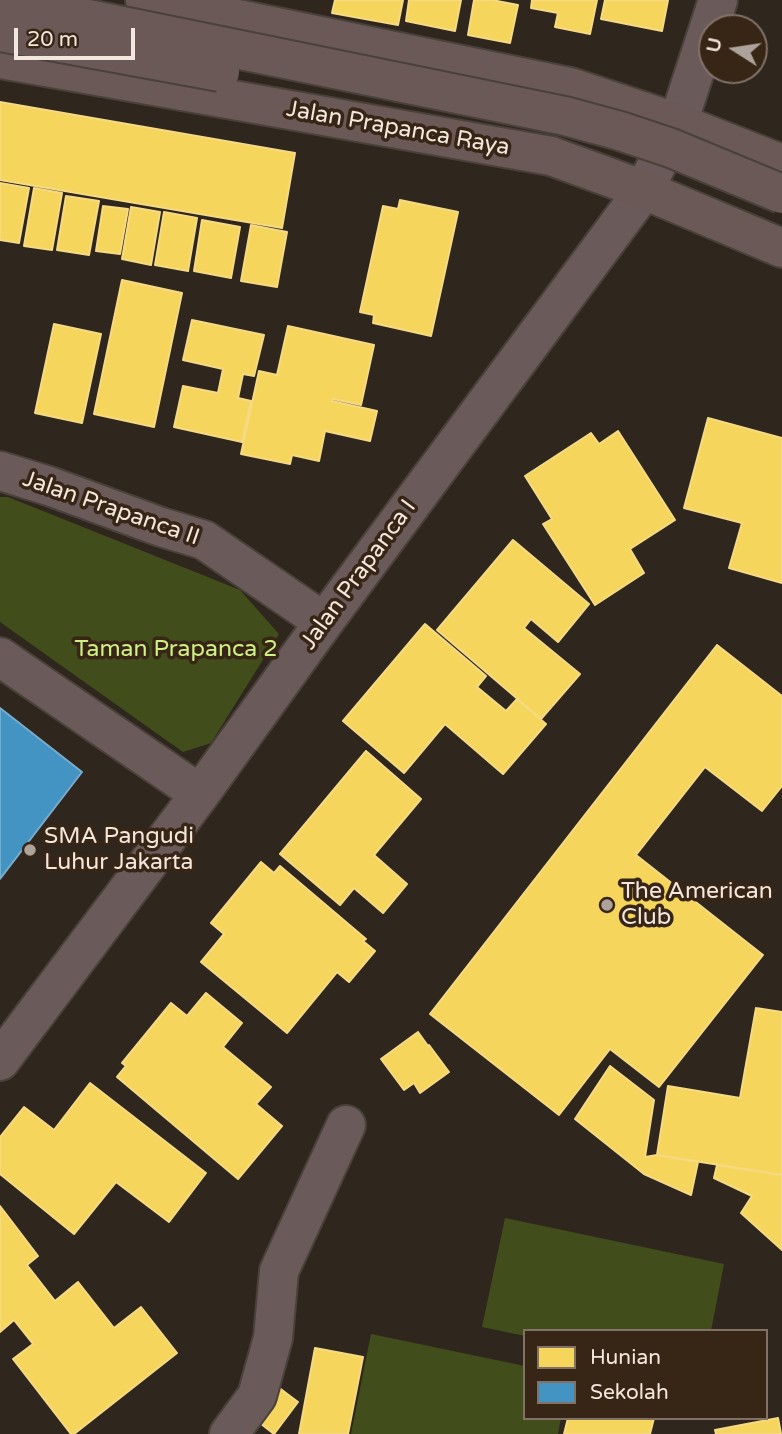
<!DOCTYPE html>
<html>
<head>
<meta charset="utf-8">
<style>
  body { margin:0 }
  #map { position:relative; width:782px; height:1434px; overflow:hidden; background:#2f261e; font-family:"Varela Round",sans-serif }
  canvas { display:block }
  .legend { position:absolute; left:523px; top:1329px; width:245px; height:91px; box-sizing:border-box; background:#372516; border:2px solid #827266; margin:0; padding:9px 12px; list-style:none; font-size:21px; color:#f3e6dd }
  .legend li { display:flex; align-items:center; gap:14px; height:35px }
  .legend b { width:35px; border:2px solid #827266 }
  .north { position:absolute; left:698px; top:14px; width:70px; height:70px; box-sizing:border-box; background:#372516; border:2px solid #827266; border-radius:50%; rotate:282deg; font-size:19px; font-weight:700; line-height:28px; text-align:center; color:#f3e6dd }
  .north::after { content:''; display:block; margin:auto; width:24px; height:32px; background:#aea39a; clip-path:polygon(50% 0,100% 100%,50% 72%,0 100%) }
  .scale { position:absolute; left:14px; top:28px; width:121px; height:32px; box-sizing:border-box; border:4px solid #f3e6dd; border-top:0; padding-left:9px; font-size:21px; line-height:24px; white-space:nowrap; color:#f3e6dd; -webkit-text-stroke:5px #372516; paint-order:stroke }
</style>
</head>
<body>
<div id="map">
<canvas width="782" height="1434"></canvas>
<ul class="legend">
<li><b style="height:19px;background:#f6d55c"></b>Hunian</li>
<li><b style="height:19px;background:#4393c3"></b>Sekolah</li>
</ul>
<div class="north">U</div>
<div class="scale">20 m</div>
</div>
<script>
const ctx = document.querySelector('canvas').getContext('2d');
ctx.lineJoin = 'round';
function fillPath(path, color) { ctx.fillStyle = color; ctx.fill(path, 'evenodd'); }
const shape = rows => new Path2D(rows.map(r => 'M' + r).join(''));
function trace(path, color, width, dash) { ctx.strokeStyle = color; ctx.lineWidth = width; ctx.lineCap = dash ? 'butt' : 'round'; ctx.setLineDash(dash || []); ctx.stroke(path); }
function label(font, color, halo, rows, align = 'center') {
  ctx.font = font + ' "Varela Round",sans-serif'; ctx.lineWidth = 7; ctx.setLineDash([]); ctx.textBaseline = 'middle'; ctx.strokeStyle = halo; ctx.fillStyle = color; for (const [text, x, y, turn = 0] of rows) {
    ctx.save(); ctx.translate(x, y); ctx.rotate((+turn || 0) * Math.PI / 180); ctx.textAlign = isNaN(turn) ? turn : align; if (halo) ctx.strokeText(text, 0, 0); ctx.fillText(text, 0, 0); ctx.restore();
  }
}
fillPath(shape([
  [0,497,8,497,240,590,279,634,211,743,183,752,0,622],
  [505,1218,724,1264,711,1331,525,1331,525,1336,482,1327],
  [371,1334,525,1366,525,1418,561,1418,558,1434,351,1434]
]), '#414e1b');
const homes = shape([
  [335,0,403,0,398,25,332,13,335,0],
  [409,0,461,0,455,31,406,21,409,0],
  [474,0,492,0,518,5,510,43,468,35,474,0],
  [532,0,597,0,590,34,555,27,558,13,531,8,532,0],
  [605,0,668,0,662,31,601,19,605,0],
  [0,102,295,153,282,228,0,180,0,102],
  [0,183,29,188,19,243,0,240,0,183],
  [34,188,62,193,52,250,24,246,34,188],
  [66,196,99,201,89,255,57,250,66,196],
  [400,200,458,212,431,336,373,323,374,315,360,312,383,206,398,209,400,200],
  [103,206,128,209,120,254,96,251,103,206],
  [131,207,160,212,151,265,122,259,131,207],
  [164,212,197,218,188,271,155,265,164,212],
  [202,220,240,227,231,278,194,271,202,220],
  [251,225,287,232,277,287,241,281,251,225],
  [122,280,182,293,154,427,94,414,122,280],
  [192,320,264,335,254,376,243,374,238,398,251,401,242,442,174,427,183,386,218,393,223,369,183,360,192,320],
  [54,324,101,334,82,423,35,413,54,324],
  [288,326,374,345,361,405,333,399,332,401,377,411,370,441,325,431,319,461,292,455,290,464,241,454,259,371,277,375,288,326],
  [708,418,782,438,782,583,729,568,742,523,684,508,708,418],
  [618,431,675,520,630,549,644,573,595,605,543,524,552,519,525,476,591,433,599,444,618,431],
  [513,540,589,604,558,642,531,619,524,628,580,674,541,719,437,630,513,540],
  [425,624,486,676,477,687,506,711,517,699,546,724,503,774,445,724,404,773,343,721,425,624],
  [717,645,782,696,782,786,762,811,705,767,636,855,763,955,659,1087,610,1049,559,1115,430,1014,717,645],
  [366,751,421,799,374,855,407,884,383,913,354,888,340,905,280,854,366,751],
  [261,862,274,873,280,866,366,939,363,941,375,951,349,982,337,972,287,1033,201,962,224,934,211,923,261,862],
  [206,993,242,1023,223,1047,271,1087,256,1104,282,1126,238,1179,117,1077,126,1066,122,1063,171,1003,187,1016,206,993],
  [756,1008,782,1012,782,1175,657,1155,668,1086,740,1098,756,1008],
  [418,1032,428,1046,429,1045,449,1072,420,1093,414,1083,404,1090,381,1059,418,1032],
  [610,1066,654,1100,645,1157,657,1155,698,1162,691,1195,644,1174,575,1119,610,1066],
  [90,1083,206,1173,169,1222,116,1182,74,1234,0,1174,0,1137,24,1107,54,1130,90,1083],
  [717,1165,782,1175,782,1250,741,1213,752,1196,714,1178,717,1165],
  [0,1206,38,1256,27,1265,55,1301,78,1282,114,1328,141,1307,177,1353,74,1434,71,1434,13,1359,33,1344,14,1320,0,1332,0,1206],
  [315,1348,363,1357,348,1434,299,1434,315,1348],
  [274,1384,298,1402,274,1434,251,1416,274,1384],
  [568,1418,654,1418,650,1434,564,1434,568,1418],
  [778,1418,781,1434,716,1434,715,1430,778,1418]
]);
fillPath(homes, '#f6d55c');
trace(homes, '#f5da83', 2);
const schools = shape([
  [0,708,82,772,0,879,0,708]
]);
fillPath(schools, '#4393c3');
trace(schools, '#78accb', 2);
const minor = shape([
  [0,471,49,486,161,527,204,540,324,622],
  [0,657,200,794],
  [0,1061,200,794,324,622,644,190,678,123,718,0],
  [229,1434,257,1396,273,1338,279,1271,346,1125]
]);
const major = shape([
  [145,0,570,87,678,123,782,164],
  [0,59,551,156,644,190,782,248]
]);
trace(minor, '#49413a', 42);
trace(major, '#49413a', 42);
trace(minor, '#6b5a5a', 38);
trace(major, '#6b5958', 38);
const majorBridge = shape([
  [0,1,565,116,620,131,671,148,782,194],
  [0,32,220,72]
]);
trace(majorBridge, '#49413a', 42, []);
trace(majorBridge, '#6b5958', 38);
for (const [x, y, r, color] of [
  [30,850,7,"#aea39a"],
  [607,905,7,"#aea39a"]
]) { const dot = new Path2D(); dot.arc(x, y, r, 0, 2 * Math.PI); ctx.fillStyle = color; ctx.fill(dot); trace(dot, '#372516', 2.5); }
label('23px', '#f3e6dd', '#372516', [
  ["Jalan Prapanca Raya",398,129,10],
  ["Jalan Prapanca II",111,509,19],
  ["Jalan Prapanca I",359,575,-54]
]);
label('23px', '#cff184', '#372516', [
  ["Taman Prapanca 2",176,650]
]);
label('23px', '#f3e6dd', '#372516', [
  ["SMA Pangudi",44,837],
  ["Luhur Jakarta",44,863],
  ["The American",621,892],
  ["Club",621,918]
], 'left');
</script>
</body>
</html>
